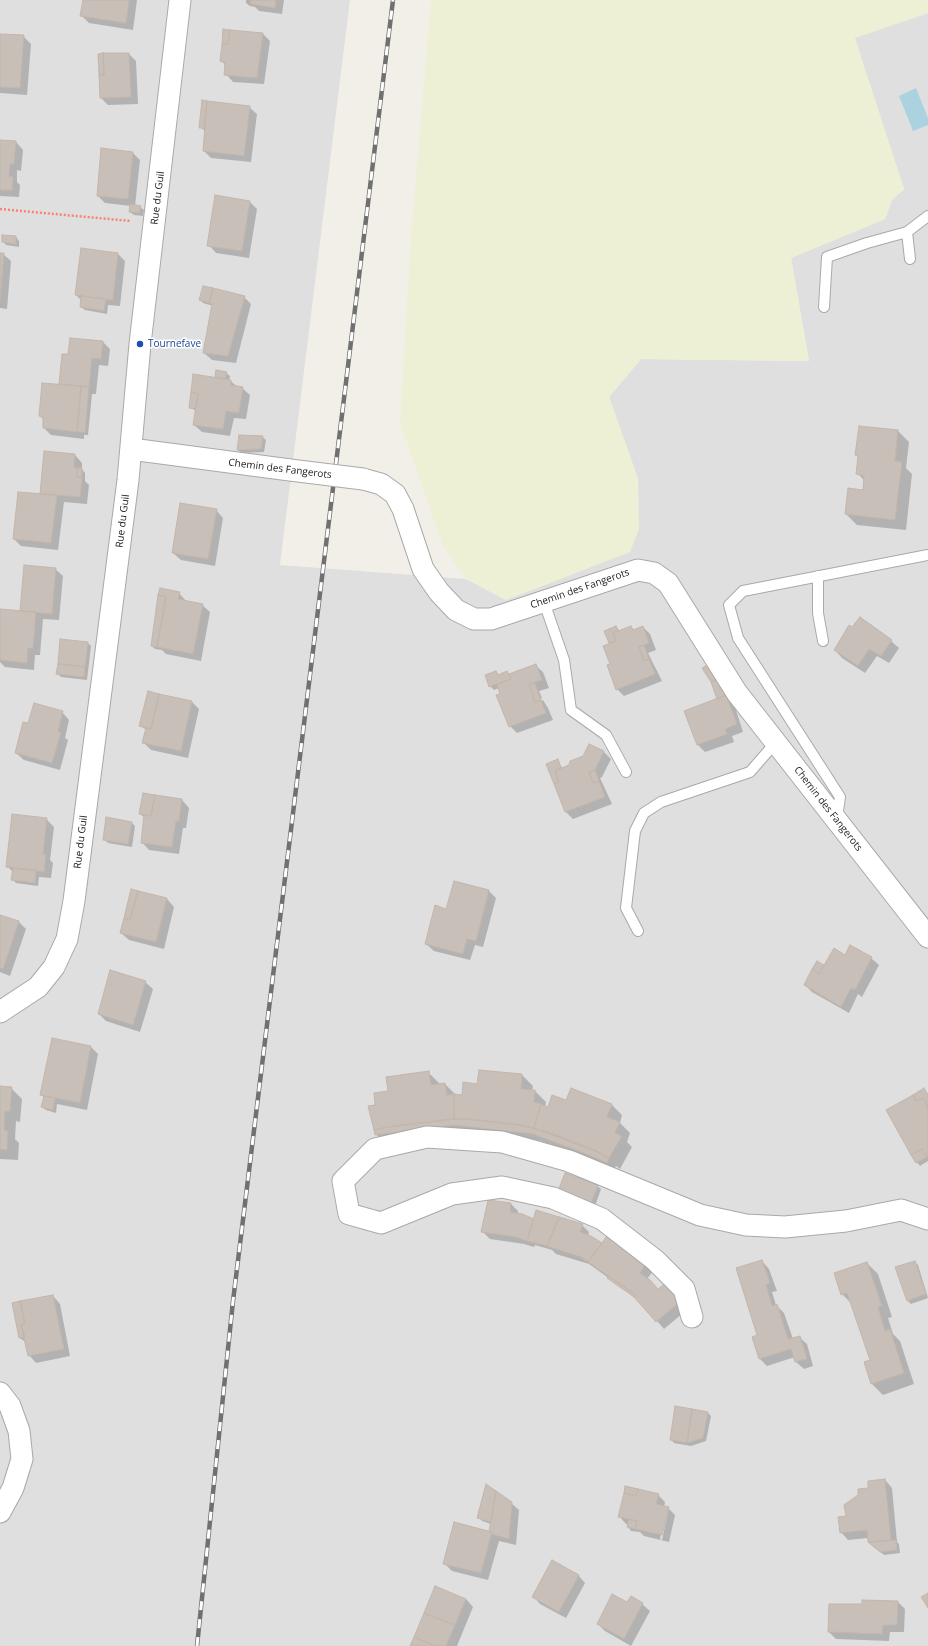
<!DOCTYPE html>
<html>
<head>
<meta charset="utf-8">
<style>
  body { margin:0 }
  canvas { display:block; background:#f2efe9 }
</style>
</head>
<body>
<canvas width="928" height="1646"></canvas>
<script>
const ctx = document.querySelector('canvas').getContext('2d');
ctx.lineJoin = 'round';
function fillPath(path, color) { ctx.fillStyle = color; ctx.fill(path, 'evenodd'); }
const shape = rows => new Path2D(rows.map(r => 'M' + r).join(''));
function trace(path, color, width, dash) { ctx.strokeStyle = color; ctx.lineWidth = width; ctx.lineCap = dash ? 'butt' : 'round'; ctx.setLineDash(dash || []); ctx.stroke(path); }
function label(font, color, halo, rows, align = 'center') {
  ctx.font = font + ' "Open Sans",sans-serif'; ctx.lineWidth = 3; ctx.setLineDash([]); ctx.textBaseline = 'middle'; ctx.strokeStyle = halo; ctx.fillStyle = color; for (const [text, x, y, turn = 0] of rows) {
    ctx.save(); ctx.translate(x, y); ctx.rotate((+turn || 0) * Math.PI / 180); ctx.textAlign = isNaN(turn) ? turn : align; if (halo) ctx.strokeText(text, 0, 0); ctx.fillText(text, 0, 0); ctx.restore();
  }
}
fillPath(shape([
  [0,0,350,0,280,565,466,579,506,600,638,479,609,397,641,359,809,361,791,258,885,219,892,200,904,189,854,38,928,13,928,1646,0,1646]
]), '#e0dfdf');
fillPath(shape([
  [431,0,928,0,928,13,855,38,904,189,892,200,885,219,791,258,809,361,641,359,609,397,638,479,639,529,630,552,506,600,466,579,443,546,400,423,411,237]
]), '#eef0d5');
fillPath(shape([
  [916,88,928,118,928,125,913,131,899,96]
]), '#aad3df');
fillPath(shape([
  [84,0,137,0,133,30,89,23,82,16],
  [246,0,284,0,282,14,259,11,255,7,250,6,246,3],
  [263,34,270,41,264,84,233,82,226,74,226,66,221,60],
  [0,35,23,36,31,44,27,95,0,93],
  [129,54,136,61,138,104,108,105,101,98,99,55],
  [206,102,249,107,257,114,251,162,211,158,204,151,205,131,200,127],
  [0,141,16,142,23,150,21,171,17,170,17,182,20,185,19,197,0,196],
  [133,153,140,160,135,206,140,207,144,210,143,216,134,215,130,212,131,206,105,203,98,196],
  [250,202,257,209,249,258,216,253,209,245],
  [16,237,19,241,19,247,6,245,3,241],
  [0,254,3,254,11,261,7,309,0,308],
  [118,254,125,261,120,306,108,305,107,314,85,310,81,307,82,301,76,295],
  [244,297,251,304,236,363,212,360,204,353,213,306,203,303,200,300],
  [103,342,110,349,108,366,99,365,96,394,92,394,88,435,84,435,84,439,51,435,44,428,44,420,40,416,60,385,63,355,69,355],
  [226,373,230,376,229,380,238,387,242,388,250,395,246,419,234,418,230,436,202,432,194,425,197,412,190,407,218,379,216,377],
  [898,431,909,442,906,468,912,474,906,530,857,525,846,514,864,491,865,481,858,474,859,458,856,455],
  [262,437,266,440,264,452,241,453,238,450],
  [75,455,82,463,82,469,85,473,85,481,89,485,87,504,64,502,58,550,21,546,14,539,41,495],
  [216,510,223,518,215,566,181,560,173,553],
  [55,569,63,576,59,620,43,619,40,655,35,655,34,670,5,667,0,662,0,621,21,612],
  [179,593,186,601,202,605,210,612,201,661,166,654,162,650,155,649,152,646],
  [616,627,620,631,631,627,634,630,643,627,650,634,656,650,648,653,662,681,624,696,617,689,611,665,611,644,605,631],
  [891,641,899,648,889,663,877,656,865,673,842,658,835,650],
  [88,643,91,646,87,680,61,677,58,674],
  [535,665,543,672,549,688,539,691,542,698,539,699,539,702,543,700,548,708,553,720,517,733,510,726,499,688,494,690,490,686,496,672,499,675,507,673,509,675],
  [703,669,734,704,743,732,732,736,734,742,705,752,698,745,719,699,711,681],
  [192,702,199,709,188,758,151,750,143,742,147,730,140,726],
  [62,712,69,720,65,738,68,740,60,770,24,760,16,753,28,725],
  [589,745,604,752,611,759,602,777,600,778,612,804,573,819,566,812,548,764,557,760,563,769,570,766,584,756],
  [182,800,189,808,186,828,183,828,179,854,149,850,142,842,145,818,140,814],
  [46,819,54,827,50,860,53,863,51,878,39,877,38,886,16,883,12,879,13,872,7,866],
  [132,823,135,826,132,847,108,843,104,839],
  [455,882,489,891,496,898,483,947,475,945,470,960,434,951,426,944,447,910],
  [167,899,174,907,164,949,129,940,121,933],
  [0,916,18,921,26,929,10,976,0,972],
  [845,956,871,958,879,965,862,997,858,994,849,1013,812,992,805,985,817,962,824,967],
  [145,982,153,989,140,1032,106,1021,99,1014],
  [91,1047,98,1054,87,1110,57,1104,56,1113,46,1110,42,1107,44,1098,42,1095],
  [480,1071,522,1075,533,1086,532,1091,535,1091,546,1102,545,1107,549,1108,566,1102,611,1104,622,1115,620,1123,630,1133,627,1142,632,1147,620,1169,616,1166,614,1169,603,1164,541,1141,462,1132,383,1142,376,1134,377,1106,389,1092,428,1072,440,1084,445,1084,456,1095,463,1096,478,1085],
  [0,1087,11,1088,22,1099,20,1122,16,1121,15,1139,19,1143,18,1160,0,1159],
  [924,1089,928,1094,928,1161,920,1166,917,1162],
  [597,1186,601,1189,595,1206,562,1194],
  [511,1204,518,1211,518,1214,534,1220,582,1225,589,1232,588,1236,602,1245,607,1237,653,1271,647,1279,659,1290,689,1308,664,1329,638,1299,589,1264,556,1254,552,1250,535,1245,534,1247,524,1244,490,1239,483,1232],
  [762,1261,769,1269,777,1291,772,1292,776,1305,784,1313,793,1339,799,1337,807,1344,813,1366,804,1369,796,1362,795,1357,767,1366,760,1359,758,1335],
  [915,1262,918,1265,928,1298,911,1304,908,1301],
  [867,1263,878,1274,892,1317,888,1318,893,1334,900,1341,914,1384,883,1395,872,1384,871,1361,852,1304,842,1294],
  [53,1296,60,1304,70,1356,36,1363,29,1355,26,1341,24,1341,20,1338,13,1303],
  [708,1413,711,1416,706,1441,691,1446,674,1443,671,1439],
  [885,1480,892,1488,897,1542,899,1544,900,1553,884,1555,869,1542,868,1538,848,1540,841,1532,847,1516,869,1489],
  [658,1495,665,1502,664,1507,668,1508,675,1515,669,1542,644,1536,640,1532,631,1531,628,1527,629,1524,626,1524,619,1516],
  [666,1512,668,1512,662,1540,660,1539],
  [511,1503,519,1510,516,1545,499,1541,488,1580,452,1571,445,1564,490,1532,491,1524,482,1521,479,1517],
  [578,1575,585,1583,566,1618,540,1604,533,1596],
  [466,1599,473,1607,457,1646,411,1646],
  [898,1602,905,1609,904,1632,890,1632,889,1641,836,1639,829,1632,863,1605],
  [627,1603,642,1604,650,1611,631,1646,605,1631,598,1624]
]), '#0003');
const building = shape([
  [83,0,129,0,126,23,80,16,83,0],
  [251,0,276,0,275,8,251,4,251,0],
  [223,29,230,30,228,44,222,44,223,29],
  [230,30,263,33,257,78,224,75,225,63,220,61,222,44,228,44,230,30],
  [0,34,24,35,20,88,0,87,0,34],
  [103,53,104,75,99,75,98,54,103,53],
  [103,53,129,53,131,97,100,98,99,75,104,75,103,53],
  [202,100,207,101,204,128,199,128,202,100],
  [207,101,250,106,244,156,203,151,207,101],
  [0,140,16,141,14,164,10,164,9,176,13,177,12,190,0,190,0,140],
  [101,148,133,152,128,199,97,196,101,148],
  [215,195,250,201,242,251,207,246,215,195],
  [130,204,141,206,139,213,129,212,130,204],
  [2,235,16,236,16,244,2,242,2,235],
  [81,248,118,253,113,300,75,295,81,248],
  [0,253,4,253,0,302,0,253],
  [203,286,213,288,209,303,199,300,203,286],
  [213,288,245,296,228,356,203,353,212,304,209,303,213,288],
  [81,296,106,299,104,311,80,307,81,296],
  [70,338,103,341,101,359,92,358,89,387,59,384,62,354,68,354,70,338],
  [216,370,227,372,225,379,215,377,216,370],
  [193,374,231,380,231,385,243,387,239,413,226,411,223,429,193,425,198,394,191,392,193,374],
  [42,383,81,386,77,432,43,428,43,417,39,416,42,383],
  [81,386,89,387,85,432,77,432,81,386],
  [191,392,198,394,196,409,189,408,191,392],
  [859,426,898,430,895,461,902,462,895,520,845,514,848,488,863,490,864,476,856,474,858,456,855,455,859,426],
  [239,435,263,436,261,449,237,450,239,435],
  [44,451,75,454,74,467,77,468,77,477,82,477,80,497,40,494,44,451],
  [77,468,82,468,82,477,77,477,77,468],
  [18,492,57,495,51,543,13,539,18,492],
  [180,503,217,509,208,559,172,553,180,503],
  [24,565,56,568,52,614,20,611,24,565],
  [160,588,180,592,178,599,203,604,193,654,157,647,166,597,158,595,160,588],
  [158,595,166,597,157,647,151,646,158,595],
  [0,609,36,612,33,648,28,648,27,663,0,660,0,609],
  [860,617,892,640,881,656,869,649,858,666,834,650,849,625,852,627,860,617],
  [616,626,618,631,613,633,616,641,609,643,604,631,616,626],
  [631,626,633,630,643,626,649,643,639,647,644,661,649,659,655,674,616,690,607,665,610,664,603,646,616,641,613,633,631,626],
  [60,639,88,642,85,667,58,664,60,639],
  [644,645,649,659,644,661,639,647,644,645],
  [713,662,721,677,711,682,702,668,713,662],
  [58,664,85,667,84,677,56,674,58,664],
  [536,664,542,680,529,684,535,702,541,700,546,713,509,727,496,695,500,694,497,684,511,679,509,674,536,664],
  [496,671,498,675,507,671,511,679,489,687,485,675,496,671],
  [721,677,726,695,717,699,711,682,721,677],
  [535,683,541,700,535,702,529,684,535,683],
  [148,691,159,694,151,729,139,726,148,691],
  [159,694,192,701,181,751,142,743,146,728,151,729,159,694],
  [726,695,737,724,725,729,727,734,697,745,684,711,726,695],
  [34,703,63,711,58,732,61,732,52,763,15,753,23,722,28,723,34,703],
  [589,744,604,751,595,770,589,772,593,783,599,781,605,797,565,812,554,784,559,782,555,771,569,765,570,761,583,756,589,744],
  [558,759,561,768,555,771,559,782,554,784,546,764,558,759],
  [595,770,599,781,593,783,589,772,595,770],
  [143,793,155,795,151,816,139,814,143,793],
  [155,795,182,799,179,821,176,821,172,847,141,843,144,815,151,816,155,795],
  [12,814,47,818,43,854,46,855,44,872,6,867,12,814],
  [106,817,132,822,128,844,103,840,106,817],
  [13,868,36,870,35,883,11,880,13,868],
  [454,881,489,890,476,941,467,939,463,954,425,944,435,905,446,909,454,881],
  [131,889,138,891,130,920,124,918,131,889],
  [138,891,167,898,156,942,120,933,124,918,130,920,138,891],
  [0,915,19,921,3,969,0,968,0,915],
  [850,945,872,957,855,990,851,988,841,1007,804,985,812,969,819,974,834,948,845,955,850,945],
  [817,961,824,965,819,974,812,969,817,961],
  [110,970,146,981,133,1025,98,1014,110,970],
  [52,1038,91,1046,80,1103,40,1095,52,1038],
  [479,1070,522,1074,521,1089,535,1090,534,1102,541,1104,534,1128,520,1125,467,1119,454,1119,454,1094,462,1095,463,1082,477,1084,479,1070],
  [429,1071,431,1085,445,1083,447,1095,454,1094,454,1119,387,1127,374,1130,368,1106,375,1105,374,1093,388,1091,386,1077,429,1071],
  [0,1086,12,1087,10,1111,5,1111,4,1130,8,1131,7,1150,0,1149,0,1086],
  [571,1088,612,1104,607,1117,620,1122,615,1133,622,1136,609,1158,596,1151,534,1128,541,1104,548,1107,552,1095,566,1100,571,1088],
  [924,1088,928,1095,928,1107,923,1098,916,1101,913,1095,924,1088],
  [913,1095,916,1101,923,1098,928,1107,928,1156,927,1157,922,1149,911,1155,886,1110,913,1095],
  [44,1096,55,1098,53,1110,41,1107,44,1096],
  [454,1119,467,1119,520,1125,548,1132,596,1151,609,1158,607,1163,594,1157,533,1134,454,1125,375,1135,374,1130,387,1127,454,1119],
  [922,1149,927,1157,916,1163,911,1155,922,1149],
  [565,1173,598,1185,591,1203,558,1191,565,1173],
  [488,1200,511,1203,510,1212,522,1214,534,1219,527,1241,516,1237,481,1232,488,1200],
  [536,1210,559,1217,547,1246,527,1241,536,1210],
  [559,1217,583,1224,580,1232,591,1236,602,1243,588,1262,581,1257,547,1246,559,1217],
  [607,1236,646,1263,640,1273,650,1280,658,1289,667,1282,682,1300,656,1322,634,1297,636,1295,588,1262,607,1236],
  [762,1260,770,1283,766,1285,772,1306,777,1304,788,1339,800,1336,807,1359,795,1362,791,1349,759,1359,752,1337,757,1335,736,1268,762,1260],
  [915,1261,926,1294,907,1301,895,1267,915,1261],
  [867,1262,882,1306,878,1307,885,1331,890,1329,904,1373,871,1384,864,1362,870,1360,847,1293,841,1295,834,1273,867,1262],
  [609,1276,628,1290,636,1295,634,1297,607,1278,609,1276],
  [53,1295,64,1349,28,1356,21,1325,25,1324,20,1301,53,1295],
  [20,1301,25,1324,21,1325,25,1337,19,1338,12,1303,20,1301],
  [675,1406,692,1409,687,1443,670,1440,675,1406],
  [692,1409,708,1412,703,1438,687,1443,692,1409],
  [885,1479,891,1540,868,1542,867,1530,840,1533,838,1517,846,1516,844,1505,858,1495,858,1489,868,1488,868,1481,885,1479],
  [486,1484,496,1491,491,1522,477,1518,486,1484],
  [625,1486,638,1489,636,1496,624,1493,625,1486],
  [638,1489,659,1494,656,1504,669,1507,662,1535,635,1529,637,1521,618,1517,624,1493,636,1496,638,1489],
  [496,1491,512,1502,509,1539,491,1534,492,1532,489,1531,496,1491],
  [629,1519,637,1521,635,1529,627,1527,629,1519],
  [454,1522,492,1532,481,1573,443,1564,454,1522],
  [896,1540,897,1550,880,1552,868,1542,896,1540],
  [552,1560,579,1575,559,1612,532,1597,552,1560],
  [435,1586,466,1599,455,1625,424,1613,435,1586],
  [928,1593,928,1608,921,1597,928,1593],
  [612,1594,627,1602,631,1596,643,1603,624,1639,597,1624,612,1594],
  [862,1600,898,1601,897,1625,883,1625,882,1634,828,1632,829,1604,862,1604,862,1600],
  [424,1613,455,1625,446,1646,435,1646,414,1637,424,1613],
  [414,1637,435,1646,410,1646,414,1637]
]);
fillPath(building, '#c7bfb8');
trace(building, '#c4b6ab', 1);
const lane = shape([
  [907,232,928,216],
  [824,307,827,257,867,243,907,232,910,259],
  [818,576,818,613,823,641],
  [544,602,564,660,571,710,606,735,626,772],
  [837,818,840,797,738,638,729,605,743,591,928,555],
  [638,931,626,908,635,831,644,813,661,802,750,772,776,742]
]);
const street = shape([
  [131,449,290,470],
  [363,479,381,484,395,494,403,509,423,569,439,592,456,610,474,619,491,619,638,570,654,573,668,583,737,693,928,937],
  [0,1012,38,987,54,967,67,939,74,901,128,480,140,344,180,0],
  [692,1317,684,1289,655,1260,602,1219,553,1198,502,1187,452,1194,381,1223,349,1214,343,1181,375,1149,427,1137,502,1142,569,1161,700,1215,746,1225,785,1227,846,1221,901,1210,928,1219],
  [0,1393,10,1406,19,1431,22,1459,13,1488,0,1512]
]);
trace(lane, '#a9a9a9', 12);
trace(street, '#a9a9a9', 23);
trace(shape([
  [0,209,131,221]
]), '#fa8072', 2.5, [2, 2]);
trace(lane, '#fff', 10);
trace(street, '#fff', 21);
const rail = shape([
  [197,1646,233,1301,393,0]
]);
trace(rail, '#707070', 4.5);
trace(rail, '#fff', 3, [9]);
const streetBridge = shape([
  [290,470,363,479]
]);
trace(streetBridge, '#a9a9a9', 23, []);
trace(streetBridge, '#fff', 21);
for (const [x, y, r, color] of [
  [140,344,4,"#1a4fb4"]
]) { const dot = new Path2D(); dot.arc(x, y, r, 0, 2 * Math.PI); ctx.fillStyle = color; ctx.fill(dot); trace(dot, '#fff', 1.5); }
label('10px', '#222', '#fff', [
  ["Rue du Guil",158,198,-83],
  ["Chemin des Fangerots",280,469,7],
  ["Rue du Guil",123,521,-83],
  ["Chemin des Fangerots",580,589,-19],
  ["Chemin des Fangerots",828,809,52],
  ["Rue du Guil",81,842,-83]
]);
label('10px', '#164399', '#fff', [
  ["Tournefave",148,344]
], 'left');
</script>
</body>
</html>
